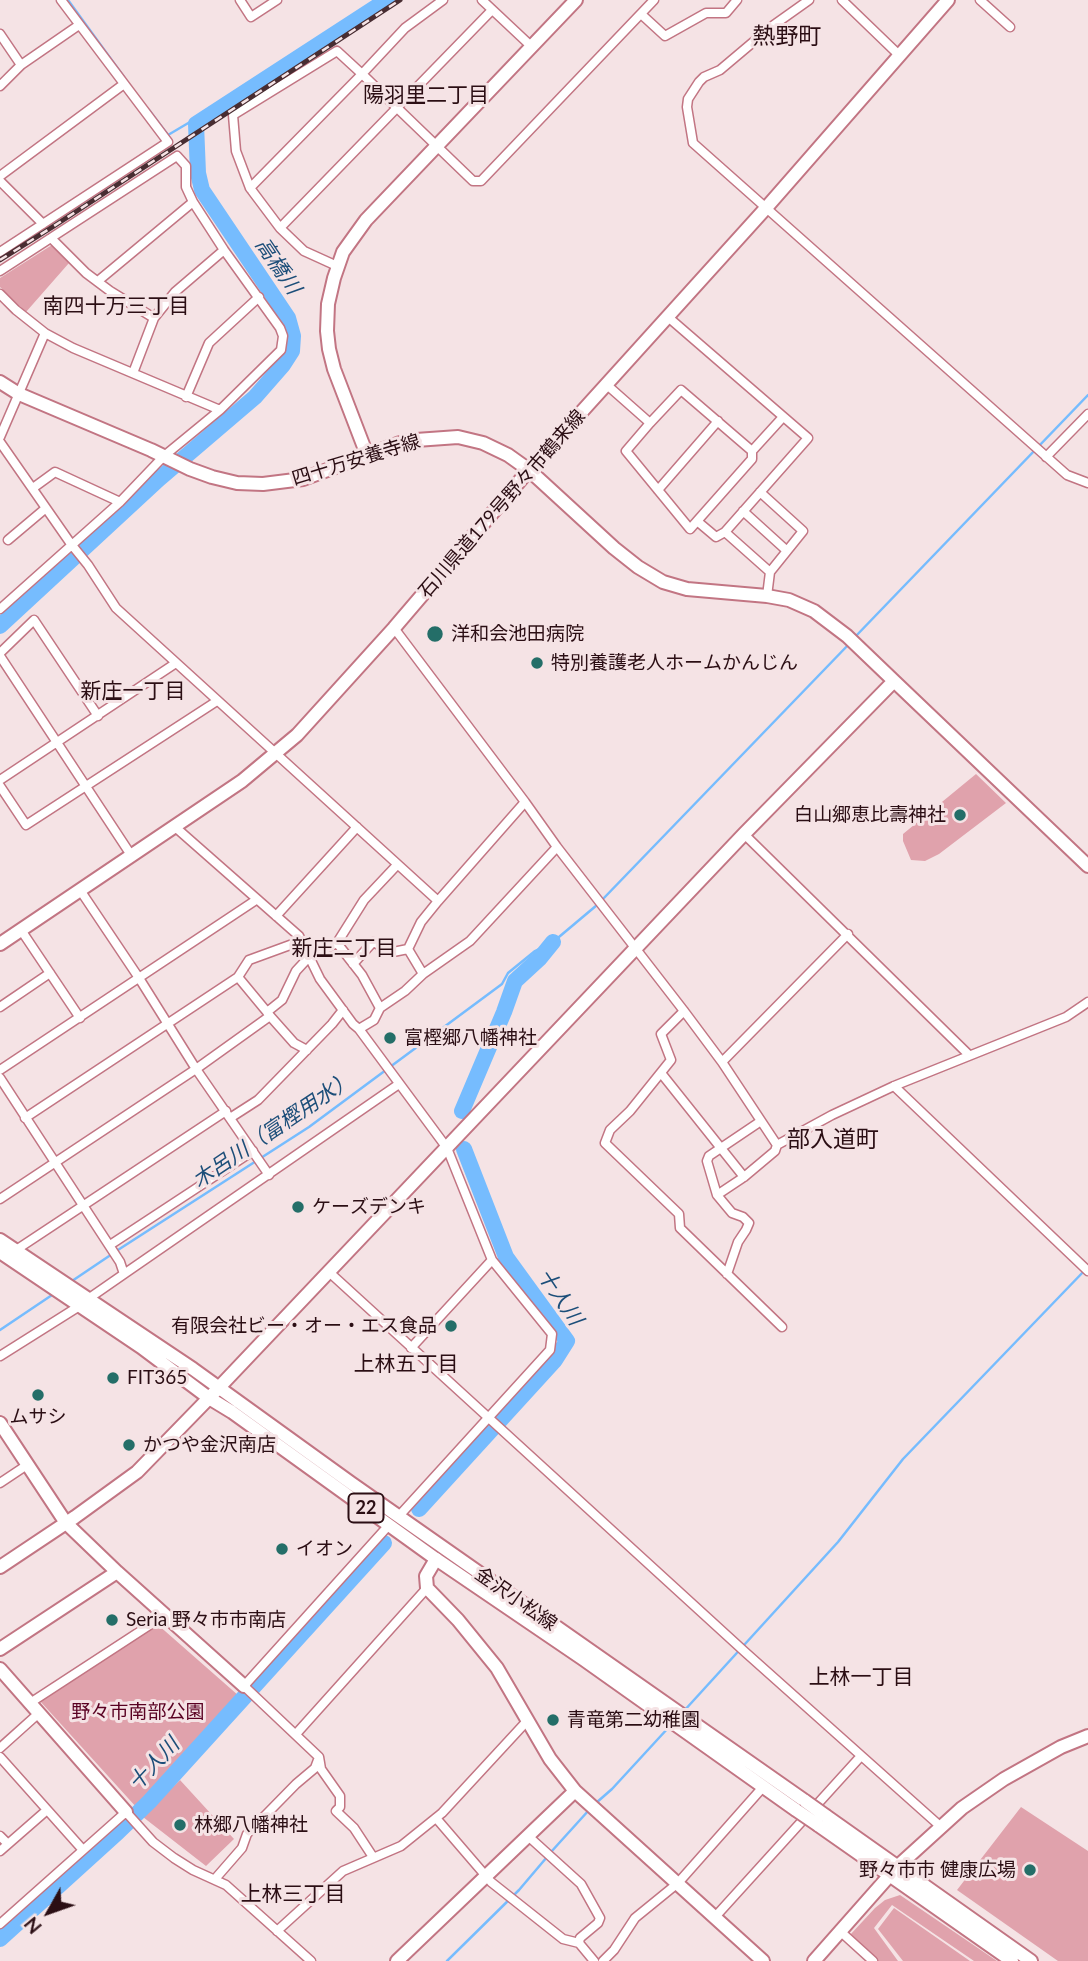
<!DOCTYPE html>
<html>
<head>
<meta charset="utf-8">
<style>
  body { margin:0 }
  #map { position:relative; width:1088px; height:1961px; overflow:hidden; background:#f5e3e5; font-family:Lato,sans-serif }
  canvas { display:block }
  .north { position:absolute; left:14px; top:1877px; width:70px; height:70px; -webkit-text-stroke:5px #f5e3e5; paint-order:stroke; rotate:230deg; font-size:19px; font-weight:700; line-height:28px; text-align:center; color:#2b0e14 }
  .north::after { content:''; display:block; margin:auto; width:24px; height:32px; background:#2b0e14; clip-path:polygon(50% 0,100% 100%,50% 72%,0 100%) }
</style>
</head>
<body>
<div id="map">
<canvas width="1088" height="1961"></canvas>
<div class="north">N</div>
</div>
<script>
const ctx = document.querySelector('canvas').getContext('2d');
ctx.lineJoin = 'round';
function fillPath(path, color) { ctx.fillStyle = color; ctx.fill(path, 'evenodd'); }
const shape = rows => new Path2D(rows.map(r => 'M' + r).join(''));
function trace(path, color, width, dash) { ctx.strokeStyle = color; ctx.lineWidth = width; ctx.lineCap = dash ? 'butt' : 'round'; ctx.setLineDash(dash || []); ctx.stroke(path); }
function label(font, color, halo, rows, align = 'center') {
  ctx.font = font + ' Lato,"Noto Sans JP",sans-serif'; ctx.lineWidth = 6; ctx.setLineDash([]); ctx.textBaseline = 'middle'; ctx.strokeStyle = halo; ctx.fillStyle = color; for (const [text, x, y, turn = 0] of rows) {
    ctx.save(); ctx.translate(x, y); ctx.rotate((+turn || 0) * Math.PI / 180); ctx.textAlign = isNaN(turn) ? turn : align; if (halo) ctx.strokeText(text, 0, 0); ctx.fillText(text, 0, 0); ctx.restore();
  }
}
fillPath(shape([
  [52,245,69,263,26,312,0,287,0,278],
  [976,774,1006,803,939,854,925,861,911,860,903,841,903,834],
  [157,1624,239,1696,137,1808,40,1701],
  [180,1780,234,1839,206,1866,143,1817],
  [1021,1807,1088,1851,1088,1961,1058,1961,957,1890],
  [900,1895,997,1961,974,1961,892,1905,874,1928,898,1961,878,1961,850,1935,875,1908,885,1900],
  [894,1908,970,1961,903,1961,878,1929]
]), '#e0a2ac');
trace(shape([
  [68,0,124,77],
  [149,110,168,135,190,122,196,124],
  [854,638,1088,395],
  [602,900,850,643],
  [72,1281,121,1248,309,1127,502,984,508,973,535,951,553,942,597,905],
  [0,1330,55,1293],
  [683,1712,838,1542,903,1459,1086,1269],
  [596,1803,612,1789,669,1727],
  [551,1852,589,1810],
  [447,1961,519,1890,547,1857]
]), '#76bcfe', 2.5);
trace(shape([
  [0,626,159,479,255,397,283,365,292,351,293,336,288,318,202,190,198,173,196,124,387,0],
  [462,1111,504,1012,515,981,540,958,553,942],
  [419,1509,555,1360,567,1341,506,1257,464,1149],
  [0,1939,118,1832,149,1802,384,1543]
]), '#76bcfe', 16);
const street = shape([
  [240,0,251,17,277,0],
  [482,0,532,47],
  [809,0,771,27,720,70,704,77,699,82,688,99,687,107,693,143,1067,475,1088,483],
  [842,0,900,56],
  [980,0,1010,27],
  [641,14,665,36,706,13,726,13,737,0],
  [0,34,21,65,0,86],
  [21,65,79,25],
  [0,176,124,84],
  [0,181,43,224],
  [250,188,236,151,233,115,337,51,362,74,405,28,443,0],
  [280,228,492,10],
  [51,238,86,273,110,291,154,318],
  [0,252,168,142,61,0],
  [337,266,304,251,280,228,250,188,362,74,473,181,481,181,654,0],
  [0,271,177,156,186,166,186,187,193,202,224,250,280,328,283,336,281,350,220,410,73,348,45,333,0,437],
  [98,281,193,202],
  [0,294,16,310,45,333],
  [668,317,808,438,725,532,770,572],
  [133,373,154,318,175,292,224,250],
  [607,385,650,423,681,390,752,451,752,459,690,529,626,451,650,423],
  [186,397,209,343,259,297],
  [0,442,71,544,88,565,116,608,438,901,525,802],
  [752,451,783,417],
  [1046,457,1088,414],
  [33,488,55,472,120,502],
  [658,490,718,421],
  [760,492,803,531,770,572,767,596],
  [743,511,786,550],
  [697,521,716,537,725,532],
  [8,540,46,508],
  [0,609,120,502,164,456,220,410],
  [394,628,525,802,557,847,684,1011,722,1062,777,1145,832,1115,894,1086,1066,1017,1088,1002],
  [0,653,34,620,98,716],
  [0,656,131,855],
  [0,780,176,663],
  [0,786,26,825,217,701],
  [174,826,299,936,320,979,353,1024,359,1029,447,1148,492,1260,411,1348],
  [744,834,969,1055],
  [80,890,139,978,196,1069,269,1175],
  [276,916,357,827],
  [21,930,80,1018],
  [337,943,362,975,380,1008,374,1020,359,1029],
  [353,964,373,942,393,952,408,949],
  [423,974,408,949,421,922,438,901],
  [238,977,267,1012],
  [0,1007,50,973],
  [380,1008,405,991,423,974,470,941,557,847],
  [684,1011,661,1034,671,1060,630,1111,610,1130,605,1143,679,1214,680,1228,782,1327],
  [270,1016,294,1043,307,1050],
  [722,1062,848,934],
  [0,1070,256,900],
  [661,1073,744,1177],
  [0,1078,120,1262,124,1274,88,1299],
  [894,1086,1088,1271],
  [25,1118,238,977,249,960,301,941],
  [230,1118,258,1100,332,1024,343,1010],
  [717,1195,744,1177,775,1151,777,1145],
  [0,1199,196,1069,270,1016,267,1012,282,1000,296,971,309,957,337,943,364,900,397,865],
  [110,1245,253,1151],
  [16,1250,226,1111],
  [329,1272,745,1652,940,1826],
  [124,1274,399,1084],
  [727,1274,738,1242,746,1230,749,1223,743,1217,732,1213,717,1195,707,1161,709,1156,761,1121],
  [0,1356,81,1305],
  [0,1483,27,1465],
  [398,1517,550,1350,552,1334,492,1260],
  [30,1703,165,1615],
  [296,1734,427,1588],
  [0,1748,39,1713],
  [0,1757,83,1850],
  [436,1818,491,1882,563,1939,579,1943,594,1961],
  [0,1836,8,1844],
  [528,1836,581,1884,600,1918,598,1923,580,1938,579,1943],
  [0,1851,47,1810],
  [373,1857,354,1828,336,1811,340,1807,340,1796,321,1769,319,1757,244,1686,389,1525],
  [215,1879,242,1848,247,1834,296,1784,315,1768,318,1760],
  [715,1917,861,1756],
  [0,1924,126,1812,153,1842,174,1858,193,1870,226,1885,311,1961],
  [277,1931,343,1871,401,1846,442,1813,527,1721],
  [841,1932,873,1961],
  [603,1961,614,1950,635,1918,678,1883,763,1787]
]);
const secondary = shape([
  [0,382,19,394,151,450,190,469,212,477,237,483,263,484,303,479,400,443,416,440,458,437,483,443,508,455,529,470,614,548,638,567,663,582,687,589,767,596,789,600,814,611,847,636,894,681],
  [367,455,334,369,329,349,327,331,328,304,334,278,343,252,366,220,576,0],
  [0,944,242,781,297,735,394,628,529,470,766,208,948,0],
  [0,1423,66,1523,117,1572],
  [436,1559,426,1576,427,1588,458,1620,497,1668,550,1759,575,1791,763,1961],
  [0,1567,75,1517,137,1472,209,1398,744,834,894,681,1088,866],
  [0,1649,117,1572,244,1686],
  [0,1669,126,1812],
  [397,1961,575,1791],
  [814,1961,897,1867,962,1808,1004,1779,1061,1747,1088,1736]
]);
const primary = shape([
  [0,1240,193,1369,351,1483,805,1801],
  [0,1252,141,1347,209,1398,232,1412,436,1559,583,1659,796,1810],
  [826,1816,1031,1961],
  [818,1825,1012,1961]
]);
trace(street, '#c27583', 11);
trace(secondary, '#c27583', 16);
trace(primary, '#c27583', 16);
trace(street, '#fff', 8);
trace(secondary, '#fff', 12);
trace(primary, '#fff', 12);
const rail = shape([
  [0,260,54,226,400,0]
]);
trace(rail, '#482d32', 5);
trace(rail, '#f5e3e5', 2.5, [8]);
const primaryBridge = shape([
  [805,1801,826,1816],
  [796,1810,818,1825]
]);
trace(primaryBridge, '#c27583', 16, []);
trace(primaryBridge, '#fff', 12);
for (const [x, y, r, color] of [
  [435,634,9,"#246e68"],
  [537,663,7,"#246e68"],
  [960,815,7,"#246e68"],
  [390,1038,7,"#246e68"],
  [298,1207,7,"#246e68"],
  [451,1326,7,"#246e68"],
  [113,1378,7,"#246e68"],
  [38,1395,7,"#246e68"],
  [129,1445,7,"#246e68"],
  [282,1549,7,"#246e68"],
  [112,1620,7,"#246e68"],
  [553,1720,7,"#246e68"],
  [180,1825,7,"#246e68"],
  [1030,1870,7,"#246e68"]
]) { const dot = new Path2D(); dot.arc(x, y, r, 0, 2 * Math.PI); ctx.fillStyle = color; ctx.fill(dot); trace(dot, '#f5e3e5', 2.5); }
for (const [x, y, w] of [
  [366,1508,35]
]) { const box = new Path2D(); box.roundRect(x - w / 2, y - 14.5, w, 29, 5); ctx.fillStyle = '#f5e3e5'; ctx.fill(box); trace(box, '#2b0e14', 2); }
label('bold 18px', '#2b0e14', null, [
  ["22",366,1508]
]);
label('19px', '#2b0e14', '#f5e3e5', [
  ["四十万安養寺線",356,460,-17],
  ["石川県道179号野々市鶴来線",502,504,-49],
  ["金沢小松線",516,1599,35]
]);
label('19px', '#2b0e14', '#f5e3e5', [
  ["洋和会池田病院",451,634],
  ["特別養護老人ホームかんじん",551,663],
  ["白山郷恵比壽神社",946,815,"right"],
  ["富樫郷八幡神社",404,1038],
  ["ケーズデンキ",312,1207],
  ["有限会社ビー・オー・エス食品",437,1326,"right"],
  ["FIT365",127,1378],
  ["ムサシ",38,1417,"center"],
  ["かつや金沢南店",143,1445],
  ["イオン",296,1549],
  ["Seria 野々市市南店",126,1620],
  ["青竜第二幼稚園",567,1720],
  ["林郷八幡神社",194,1825],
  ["野々市市 健康広場",1016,1870,"right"]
], 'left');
label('19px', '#590122', '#f5e3e5', [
  ["野々市南部公園",138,1712]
]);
label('21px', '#2b0e14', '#f5e3e5', [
  ["陽羽里二丁目",426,95],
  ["南四十万三丁目",116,306],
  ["新庄一丁目",133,691],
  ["新庄二丁目",344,948],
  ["上林五丁目",406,1364],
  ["上林一丁目",861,1677],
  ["上林三丁目",293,1894]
]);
label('italic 21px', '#1c4e79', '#f5e3e5', [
  ["高橋川",278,266,56],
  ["木呂川（富樫用水）",273,1130,-34],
  ["十人川",560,1297,56],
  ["十人川",154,1764,-47]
]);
label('23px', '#2b0e14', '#f5e3e5', [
  ["熱野町",787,37],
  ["部入道町",833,1140]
]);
</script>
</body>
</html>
